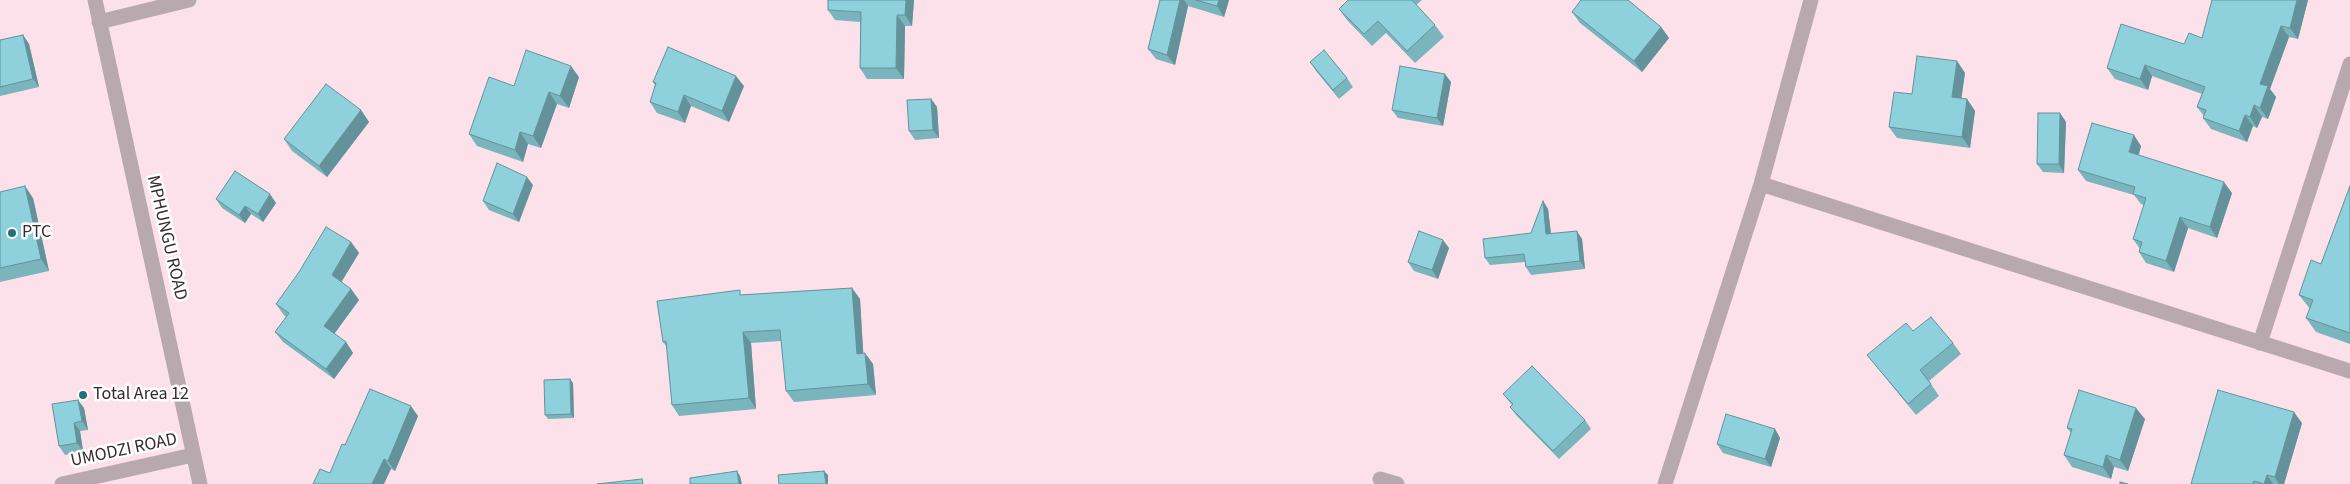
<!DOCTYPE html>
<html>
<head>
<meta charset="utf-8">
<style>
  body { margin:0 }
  canvas { display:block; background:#fde1ea }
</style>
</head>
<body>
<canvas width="2350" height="484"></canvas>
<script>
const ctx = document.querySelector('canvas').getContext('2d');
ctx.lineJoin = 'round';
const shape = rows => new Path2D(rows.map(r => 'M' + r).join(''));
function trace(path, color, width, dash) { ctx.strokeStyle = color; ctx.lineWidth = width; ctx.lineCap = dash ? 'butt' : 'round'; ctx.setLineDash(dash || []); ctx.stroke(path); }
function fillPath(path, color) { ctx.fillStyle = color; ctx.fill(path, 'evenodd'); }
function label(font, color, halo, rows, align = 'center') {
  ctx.font = font + ' "Source Sans 3",sans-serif'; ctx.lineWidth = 5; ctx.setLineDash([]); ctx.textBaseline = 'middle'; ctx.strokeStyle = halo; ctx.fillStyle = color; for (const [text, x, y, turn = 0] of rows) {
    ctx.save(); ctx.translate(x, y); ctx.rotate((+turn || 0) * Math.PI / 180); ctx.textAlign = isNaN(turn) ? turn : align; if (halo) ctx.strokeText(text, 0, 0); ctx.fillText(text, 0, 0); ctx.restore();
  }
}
trace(shape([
  [95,0,200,484],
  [99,22,189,0],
  [1761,184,2350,371],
  [2260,343,2350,64],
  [1380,479,1397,484],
  [62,484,193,455],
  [1665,484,1761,184,1811,0]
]), '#b8a9ae', 15);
fillPath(shape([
  [914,0,912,26,905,26,904,79,867,79,860,68,860,22,835,20,828,10],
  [1160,0,1229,0,1224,17,1188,6,1175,65,1156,59,1148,49],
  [1348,0,1422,0,1416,5,1435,25,1444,37,1415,63,1386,33,1372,46,1347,20,1339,9],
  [2308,0,2298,39,2289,37,2270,89,2276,97,2268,119,2262,117,2257,128,2253,126,2247,142,2211,129,2203,118,2204,116,2197,107,2202,94,2152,76,2148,90,2115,79,2107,68,2184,44],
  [1572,12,1661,27,1669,38,1642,72,1580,23],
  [23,35,29,44,39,87,0,96,0,40],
  [1957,61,1965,73,1961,98,1967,99,1975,111,1970,148,1897,138,1889,127,1912,94],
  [1310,62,1347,78,1353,87,1339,99,1316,71],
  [579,77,569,108,557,104,541,148,528,144,523,162,477,146,469,134,514,86],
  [653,82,744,86,729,122,691,106,685,123,657,113,650,102,655,85],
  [1451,82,1443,126,1398,118,1392,110],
  [931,99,937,107,939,138,915,140,909,131],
  [361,110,369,122,327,177,292,151,284,139],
  [2060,113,2066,122,2064,173,2043,172,2037,164],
  [2141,146,2139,155,2232,193,2217,238,2188,228,2174,272,2146,263,2139,252,2140,249,2133,239,2144,205,2141,204,2134,195,2086,181,2078,170],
  [533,185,519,222,489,210,483,201],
  [2350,186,2350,344,2316,332,2306,318,2310,309,2299,295,2321,264],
  [0,192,33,198,49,271,0,282],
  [216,199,276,203,263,222,251,214,245,223,222,208],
  [1543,201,1548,209,1551,234,1582,239,1585,269,1531,275,1526,267,1525,262,1490,265,1485,258,1531,233],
  [351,242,359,253,341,282,351,289,359,300,334,334,346,342,353,353,334,379,283,342,275,332,286,317,283,314,276,304],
  [1449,248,1438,279,1414,271,1408,262],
  [852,288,860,299,863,353,873,364,876,395,794,402,786,391,781,341,751,343,756,409,679,416,672,405,667,347,663,342,743,295],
  [1913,331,1953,343,1961,354,1929,381,1939,396,1916,415,1876,366,1867,355],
  [573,383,574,418,548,419,545,415],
  [1503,394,1585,420,1591,429,1559,459,1516,415,1510,407,1512,405],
  [52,404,84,408,88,430,80,431,83,451,65,455,59,446],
  [418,416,395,471,391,469,330,473,345,445],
  [2145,419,2128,471,2114,467,2111,479,2072,467,2064,455,2071,433,2067,428],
  [2302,423,2284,484,2191,484],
  [1775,429,1780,438,1771,467,1723,453,1717,444]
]), '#7ab4bd');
fillPath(shape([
  [906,0,914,0,912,26,905,15],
  [1180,0,1184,0,1188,6,1175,65,1167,55],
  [1219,0,1229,0,1224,17,1217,6],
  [2297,0,2308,0,2298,39,2290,28],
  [897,15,905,26,904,79,896,68],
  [2281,26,2289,37,2270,89,2276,97,2268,119,2260,108,2260,84],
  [1661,27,1669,38,1642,72,1634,61],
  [23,35,29,44,39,87,33,79],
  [1957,61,1965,73,1960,109,1952,97],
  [2145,65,2152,76,2148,90,2140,79],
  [571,66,579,77,569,108,560,96],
  [1445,74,1451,82,1443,126,1437,118],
  [736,76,744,86,729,122,722,111],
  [549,92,557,104,541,148,533,136],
  [684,95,691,106,685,123,678,112],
  [931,99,937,107,939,138,933,130],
  [1967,99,1975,111,1970,148,1962,137],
  [2254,105,2262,117,2257,128,2250,117],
  [361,110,369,122,327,177,319,166],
  [2060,113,2066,122,2064,173,2059,164],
  [2245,115,2253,126,2247,142,2239,131],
  [520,132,528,144,523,162,515,150],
  [2134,135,2141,146,2136,162,2129,152],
  [527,177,533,185,519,222,513,214],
  [2224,182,2232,193,2217,238,2210,227],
  [25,186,33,198,49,271,41,259],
  [270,194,276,203,263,222,258,214],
  [1543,201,1548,209,1552,242,1546,234],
  [245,206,251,214,245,223,239,215],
  [2180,217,2188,228,2174,272,2166,261],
  [1577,231,1582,239,1585,269,1580,261],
  [1443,240,1449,248,1438,279,1432,270],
  [351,242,359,253,339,286,332,275],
  [852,288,860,299,864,365,857,354],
  [351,289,359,300,332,337,324,326],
  [743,332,751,343,756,409,749,398],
  [346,342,353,353,334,379,326,369],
  [865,353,873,364,876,395,868,384],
  [570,379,573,383,574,418,571,414],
  [78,400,84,408,88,430,82,421],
  [411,406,418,416,395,471,388,461],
  [2136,408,2145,419,2128,471,2120,460],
  [2294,412,2302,423,2284,484,2279,484,2275,477],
  [74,423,80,431,83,451,77,443],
  [1775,429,1780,438,1771,467,1765,459],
  [2106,455,2114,467,2111,479,2103,467],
  [384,459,391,469,384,484,372,484],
  [737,471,740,476,742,484,739,484],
  [824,471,828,475,828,484,826,484],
  [2267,475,2273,484,2264,484]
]), '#63929a');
const building = shape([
  [828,0,906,0,905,15,897,15,896,68,860,68,861,12,828,10,828,0],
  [1160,0,1180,0,1167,55,1148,49,1160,0],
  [1196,0,1219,0,1217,6,1196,0],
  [1348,0,1412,0,1435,25,1407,51,1378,21,1364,34,1339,9,1348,0],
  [1581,0,1628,0,1661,27,1634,61,1572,12,1581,0],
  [2212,0,2297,0,2290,28,2281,26,2260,84,2268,86,2260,108,2254,105,2250,117,2245,115,2239,131,2203,118,2206,110,2197,107,2205,87,2145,65,2140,79,2107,68,2121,24,2184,44,2189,33,2202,38,2212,0],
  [23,35,33,79,0,87,0,40,23,35],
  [668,47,736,76,722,111,684,95,678,112,650,102,656,83,653,82,668,47],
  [526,50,571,66,560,96,549,92,533,136,520,132,515,150,469,134,489,77,514,86,526,50],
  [1324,50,1347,78,1333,90,1310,62,1324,50],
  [1917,56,1957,61,1952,97,1967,99,1962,137,1889,127,1894,92,1912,94,1917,56],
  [1400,66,1445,74,1437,118,1392,110,1400,66],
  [326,84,361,110,319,166,284,139,326,84],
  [931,99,933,130,909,131,907,100,931,99],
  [2038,113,2060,113,2059,164,2037,164,2038,113],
  [2092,123,2134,135,2129,152,2224,182,2210,227,2180,217,2166,261,2139,252,2142,242,2133,239,2146,198,2133,194,2135,187,2078,170,2092,123],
  [497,163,527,177,513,214,483,201,497,163],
  [235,171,270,194,258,214,245,206,239,215,216,199,235,171],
  [25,186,41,259,0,268,0,192,25,186],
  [2350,186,2350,333,2306,318,2313,300,2299,295,2311,260,2321,264,2350,186],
  [1543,201,1546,234,1577,231,1580,261,1526,267,1524,254,1485,258,1483,239,1531,233,1543,201],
  [326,227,351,242,332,275,351,289,324,326,346,342,326,369,275,332,289,313,276,304,299,272,326,227],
  [1419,231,1443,240,1432,270,1408,262,1419,231],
  [852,288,857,354,865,353,868,384,786,391,780,330,743,332,749,398,672,405,666,341,663,342,657,301,740,290,740,295,852,288],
  [1931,317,1953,343,1920,370,1931,384,1908,404,1867,355,1906,323,1913,331,1931,317],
  [1532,366,1585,420,1553,451,1510,407,1513,404,1503,394,1532,366],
  [570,379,571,414,545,415,544,380,570,379],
  [370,389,411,406,388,461,384,459,372,484,313,484,320,469,330,473,342,444,345,445,370,389],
  [2079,390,2136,408,2120,460,2106,455,2103,467,2064,455,2072,429,2067,428,2079,390],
  [2218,390,2294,412,2275,477,2267,475,2264,484,2254,481,2253,484,2191,484,2218,390],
  [78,400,82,421,74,423,77,443,59,446,52,404,78,400],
  [1726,414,1775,429,1765,459,1717,444,1726,414],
  [737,471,739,484,690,484,690,478,737,471],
  [824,471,826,484,779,484,778,475,824,471],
  [642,479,643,484,597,484,642,479],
  [2120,482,2128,484,2120,484,2120,482]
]);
fillPath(building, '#8ed1dc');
trace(building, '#63929a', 1);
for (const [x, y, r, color] of [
  [12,233,5,"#266f79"],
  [83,395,5,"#266f79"]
]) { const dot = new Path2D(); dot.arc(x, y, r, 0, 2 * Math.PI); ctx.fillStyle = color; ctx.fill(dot); trace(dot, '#fff', 2); }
label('18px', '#362a2e', '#fff', [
  ["PTC",22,233],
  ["Total Area 12",93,395]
], 'left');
label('18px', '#362a2e', '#fff', [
  ["MPHUNGU ROAD",166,238,77],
  ["UMODZI ROAD",124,451,-12]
]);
</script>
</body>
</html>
